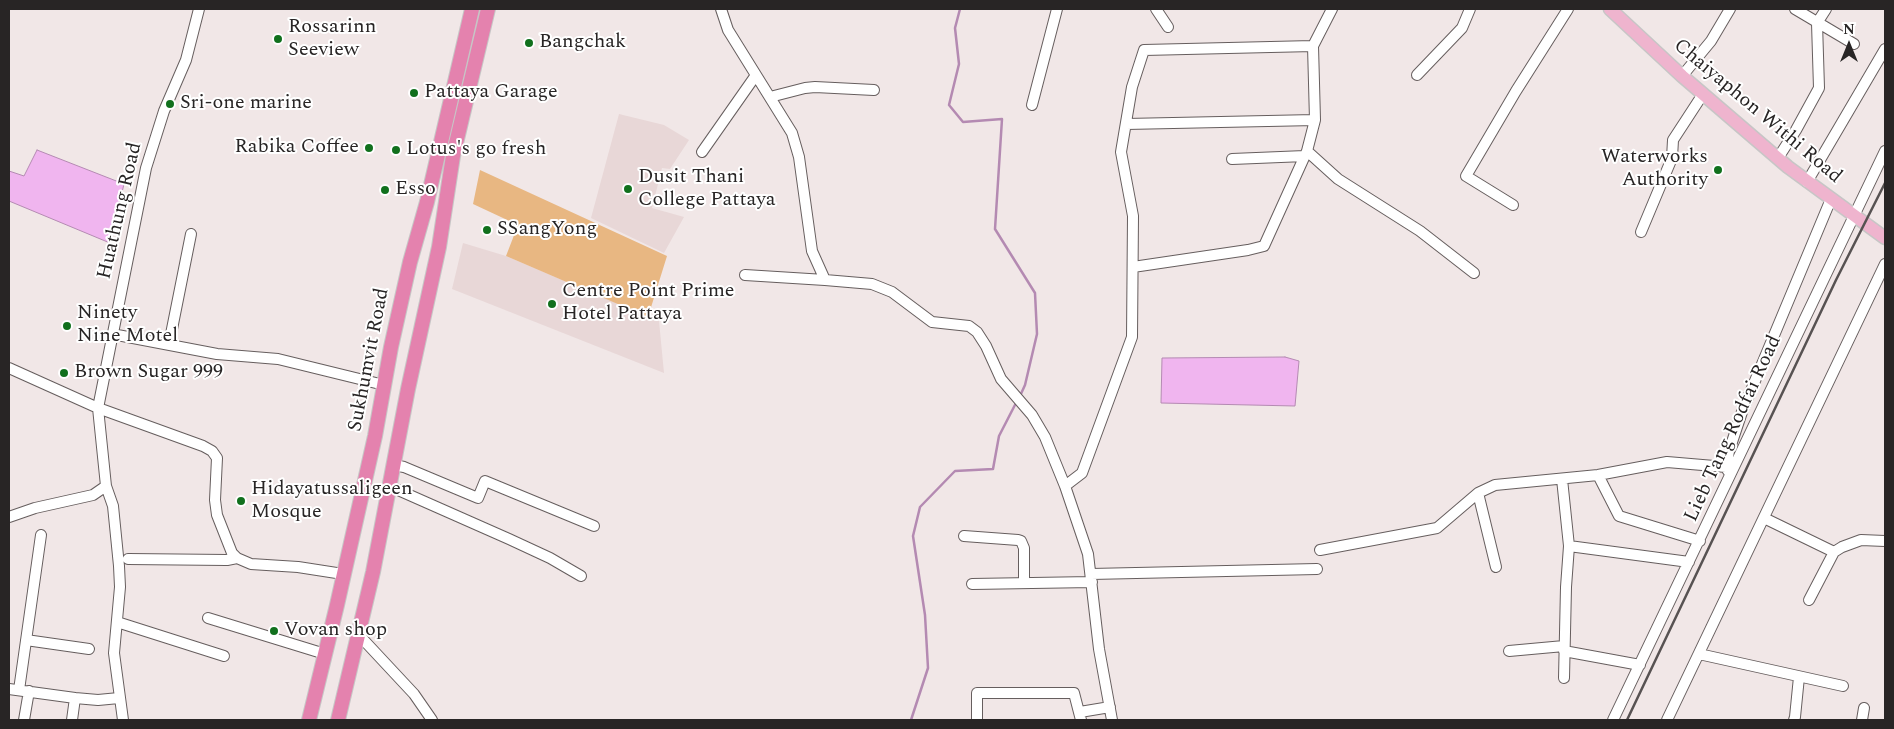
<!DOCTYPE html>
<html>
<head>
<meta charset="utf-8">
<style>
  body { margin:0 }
  #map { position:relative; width:1894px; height:729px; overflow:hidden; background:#f1e7e7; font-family:Spectral,serif }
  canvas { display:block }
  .frame { position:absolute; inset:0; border:10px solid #282525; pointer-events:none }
  .north { position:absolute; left:1824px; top:20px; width:50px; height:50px; -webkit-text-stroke:4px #fff; paint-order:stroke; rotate:0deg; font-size:14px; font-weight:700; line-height:20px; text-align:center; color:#282525 }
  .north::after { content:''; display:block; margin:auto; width:18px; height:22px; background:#282525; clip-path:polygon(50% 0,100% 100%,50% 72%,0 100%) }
</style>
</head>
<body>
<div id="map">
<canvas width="1894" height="729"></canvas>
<div class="frame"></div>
<div class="north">N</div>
</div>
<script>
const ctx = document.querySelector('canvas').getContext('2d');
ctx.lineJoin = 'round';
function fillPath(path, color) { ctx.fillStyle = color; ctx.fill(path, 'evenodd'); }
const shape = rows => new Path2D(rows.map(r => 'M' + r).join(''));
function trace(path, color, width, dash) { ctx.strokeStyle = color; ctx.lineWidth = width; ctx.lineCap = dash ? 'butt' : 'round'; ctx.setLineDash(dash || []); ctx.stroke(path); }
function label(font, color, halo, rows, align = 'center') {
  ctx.font = font + ' Spectral,serif'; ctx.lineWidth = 4; ctx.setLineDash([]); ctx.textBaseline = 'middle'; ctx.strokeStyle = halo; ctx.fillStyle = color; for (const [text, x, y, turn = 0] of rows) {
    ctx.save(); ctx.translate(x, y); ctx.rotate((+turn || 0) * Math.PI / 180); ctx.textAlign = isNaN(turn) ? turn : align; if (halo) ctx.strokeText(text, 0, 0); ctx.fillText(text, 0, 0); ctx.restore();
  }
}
fillPath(shape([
  [619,114,664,125,689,140,670,169,662,168,652,208,684,217,664,253,591,218],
  [463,243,506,256,659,321,664,373,452,289]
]), '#e8d7d7');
fillPath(shape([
  [480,170,667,256,648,317,506,256,518,225,473,204]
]), '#e8b782');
const water = shape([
  [37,150,124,184,110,243,9,201,9,171,24,176,37,150],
  [1285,357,1299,361,1295,406,1161,403,1162,358,1285,357]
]);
fillPath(water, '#f0b5ef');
trace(water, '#b48ab2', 1);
trace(shape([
  [960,9,955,28,959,64,949,105,963,122,1002,119,995,229,1035,293,1037,334,1025,385,1020,396],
  [911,720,928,668,925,615,913,536,920,507,955,471,993,469,999,436,1017,401]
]), '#b48ab2', 2.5);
const minor = shape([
  [721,9,728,30,792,133,799,157,812,251,825,280,872,284,892,292,932,322,969,326,977,332,986,346,1001,379,1032,415,1045,437,1065,486,1088,554,1099,649,1112,720],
  [1156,9,1168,27],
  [1795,9,1854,44],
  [1417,75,1462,28,1470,9],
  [1682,76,1711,41,1730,9],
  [770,97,805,88,815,87,874,90],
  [1032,105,1057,9],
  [1126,124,1315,120],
  [1307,151,1338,179,1420,231,1474,273],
  [702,152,756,75],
  [1778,158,1796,130,1819,88,1817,23,1826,9],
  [1232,159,1305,156],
  [1807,182,1885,49],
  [1513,205,1466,176,1516,91,1568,9],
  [1641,232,1672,158,1673,140,1703,94],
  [1133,267,1248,250,1264,246,1307,151,1315,120,1313,46,1332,9],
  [745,275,825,280],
  [112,334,217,354,278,359,384,385],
  [169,344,191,234],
  [9,368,98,408,203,446,212,451,217,458,215,500,217,515,232,553,237,558,251,564,298,567,343,574],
  [394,465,404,467,478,498,485,481,594,526],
  [1728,471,1726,467,1729,451,1742,412,1831,199],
  [1598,475,1619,516,1700,541],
  [1562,479,1569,546,1566,587,1564,678],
  [389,486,509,539,550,558,581,576],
  [1065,486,1082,473,1132,337,1133,216,1121,152,1132,87,1144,50,1313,46],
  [1478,493,1496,567],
  [9,517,35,508,93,495,106,486],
  [1764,518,1834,552,1809,600],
  [964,536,1018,540,1021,541,1024,548,1024,583],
  [1569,546,1689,562],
  [1320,550,1437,528,1478,493,1495,485,1598,475,1667,462,1726,467],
  [1834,552,1842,547,1861,540,1885,541],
  [128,559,227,560,237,558],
  [1091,574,1317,569],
  [972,584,1092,582],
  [208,618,325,654],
  [117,622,224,656],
  [358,634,414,694,432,720],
  [26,640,89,649],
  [1509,651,1564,646],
  [1564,651,1640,665],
  [1699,654,1843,686],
  [9,689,75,698,98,700,119,698],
  [19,690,41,535],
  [1080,712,1110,707],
  [24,720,29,691],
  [72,720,75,698],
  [123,720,114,653,120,587,119,566,113,506,106,486,98,408,146,168,164,111,186,60,199,9],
  [977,720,977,693,1074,693,1081,720],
  [1613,720,1885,151],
  [1667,720,1885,264],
  [1794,720,1795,717,1799,677],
  [1862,720,1864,708]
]);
const major = shape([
  [1610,9,1682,76,1788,167,1885,238]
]);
const highway = shape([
  [309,720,337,605,375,436,391,347,410,262,427,202,472,9],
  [338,720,373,572,408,389,439,247,453,156,488,9]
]);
trace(minor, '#665e5e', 12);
trace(major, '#c7c6c6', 15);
trace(highway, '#c7c6c6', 16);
trace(minor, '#fff', 10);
trace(major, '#efb4ce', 12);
trace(highway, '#e482ae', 14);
trace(shape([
  [1627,720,1836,280,1885,183]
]), '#575252', 2.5);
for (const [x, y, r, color] of [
  [278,39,5,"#11701d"],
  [529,43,5,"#11701d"],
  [414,93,5,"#11701d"],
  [170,104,5,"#11701d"],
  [369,148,5,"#11701d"],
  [396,150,5,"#11701d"],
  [1718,170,5,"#11701d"],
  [628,189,5,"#11701d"],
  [385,190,5,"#11701d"],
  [487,230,5,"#11701d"],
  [552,304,5,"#11701d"],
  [67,326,5,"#11701d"],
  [64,373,5,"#11701d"],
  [241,501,5,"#11701d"],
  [274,631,5,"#11701d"]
]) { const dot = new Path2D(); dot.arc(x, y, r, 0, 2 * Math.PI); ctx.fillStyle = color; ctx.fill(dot); trace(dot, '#fff', 2); }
label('20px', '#282525', '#fff', [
  ["Rossarinn",288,28],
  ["Seeview",288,51],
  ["Bangchak",539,43],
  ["Pattaya Garage",424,93],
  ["Sri-one marine",180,104],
  ["Rabika Coffee",359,148,"right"],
  ["Lotus's go fresh",406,150],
  ["Waterworks",1708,158,"right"],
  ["Authority",1708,181,"right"],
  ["Dusit Thani",638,178],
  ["College Pattaya",638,201],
  ["Esso",395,190],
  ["SSangYong",497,230],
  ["Centre Point Prime",562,292],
  ["Hotel Pattaya",562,315],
  ["Ninety",77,314],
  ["Nine Motel",77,337],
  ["Brown Sugar 999",74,373],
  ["Hidayatussaligeen",251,490],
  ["Mosque",251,513],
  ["Vovan shop",284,631]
], 'left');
label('20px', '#282525', '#fff', [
  ["Chaiyaphon Withi Road",1757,112,40],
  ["Huathung Road",121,211,-77],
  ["Sukhumvit Road",370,360,-79],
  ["Lieb Tang Rodfai Road",1734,429,-65]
]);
</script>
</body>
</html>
